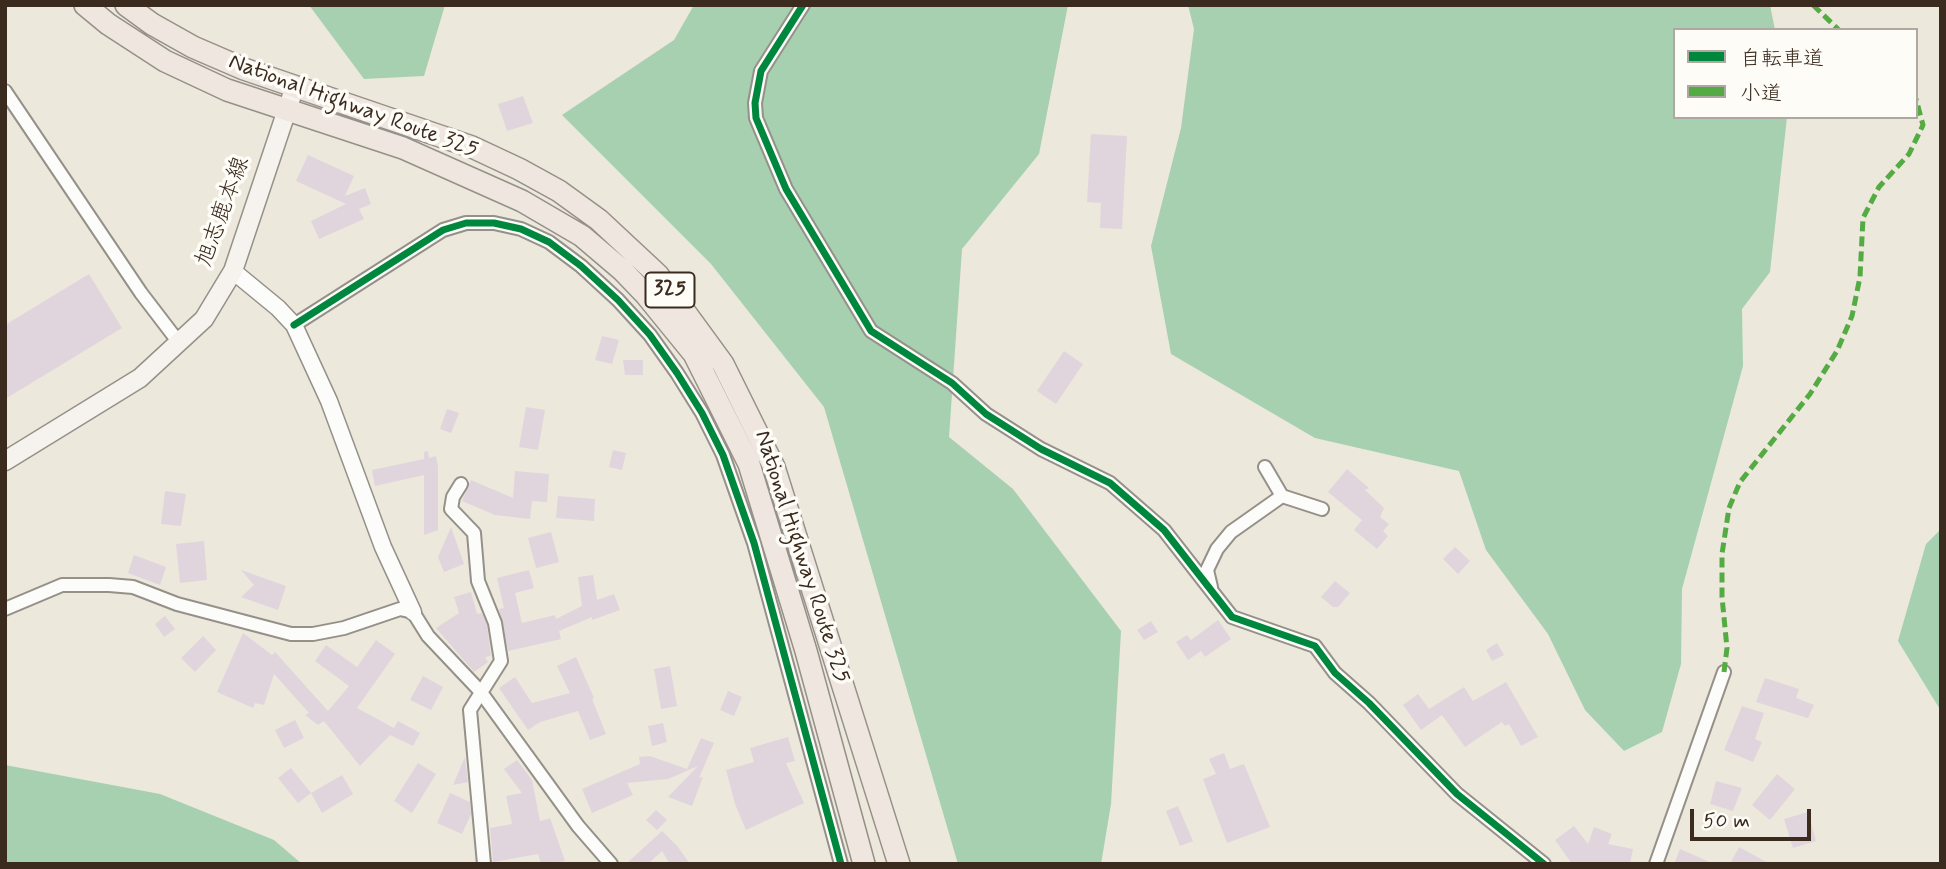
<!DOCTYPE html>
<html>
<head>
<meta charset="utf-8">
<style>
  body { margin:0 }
  #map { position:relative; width:1946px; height:869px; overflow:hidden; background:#ece8dc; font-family:Mynerve,"Klee One",sans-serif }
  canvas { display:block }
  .frame { position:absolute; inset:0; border:7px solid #3b2a1e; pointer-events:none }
  .legend { position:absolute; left:1673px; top:28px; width:245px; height:91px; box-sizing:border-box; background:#fdfcf7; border:2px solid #afa8a0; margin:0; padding:9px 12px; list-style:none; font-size:21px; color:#3b2a1e }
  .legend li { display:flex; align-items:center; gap:14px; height:35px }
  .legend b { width:35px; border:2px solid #afa8a0 }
  .scale { position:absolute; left:1690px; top:809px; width:121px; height:32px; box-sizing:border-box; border:4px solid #3b2a1e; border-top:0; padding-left:9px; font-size:21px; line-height:24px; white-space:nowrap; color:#3b2a1e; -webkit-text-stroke:5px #fdfcf7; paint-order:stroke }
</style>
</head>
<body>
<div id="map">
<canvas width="1946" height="869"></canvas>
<div class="frame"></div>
<ul class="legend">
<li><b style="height:9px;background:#00873e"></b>自転車道</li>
<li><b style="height:9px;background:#55ab43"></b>小道</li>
</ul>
<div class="scale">50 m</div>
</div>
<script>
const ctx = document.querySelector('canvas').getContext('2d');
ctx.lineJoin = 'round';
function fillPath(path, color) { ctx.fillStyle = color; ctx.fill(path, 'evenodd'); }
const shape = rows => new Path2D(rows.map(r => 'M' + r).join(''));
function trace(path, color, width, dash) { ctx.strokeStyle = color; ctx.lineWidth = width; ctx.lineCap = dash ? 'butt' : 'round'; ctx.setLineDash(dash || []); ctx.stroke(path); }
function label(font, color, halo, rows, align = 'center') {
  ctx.font = font + ' Mynerve,"Klee One",sans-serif'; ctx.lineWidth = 7; ctx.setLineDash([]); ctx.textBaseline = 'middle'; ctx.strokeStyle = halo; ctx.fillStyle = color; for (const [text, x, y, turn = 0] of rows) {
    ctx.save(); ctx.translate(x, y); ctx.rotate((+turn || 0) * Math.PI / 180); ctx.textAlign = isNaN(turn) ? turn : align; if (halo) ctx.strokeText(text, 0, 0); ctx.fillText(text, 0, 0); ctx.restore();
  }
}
fillPath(shape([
  [309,5,445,5,424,76,364,79],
  [694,5,1068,5,1039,154,962,249,949,437,1013,489,1121,631,1111,804,1101,864,958,864,824,407,711,264,562,115,674,40],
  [1188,5,1770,5,1775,30,1675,30,1675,117,1787,117,1770,272,1742,309,1743,366,1682,589,1681,664,1662,732,1624,751,1585,710,1548,634,1486,550,1459,471,1315,438,1171,354,1151,246,1181,128,1194,29],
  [1941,529,1941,711,1898,641,1926,544],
  [5,765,160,794,274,840,302,864,5,864]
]), '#a6d0af');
fillPath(shape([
  [523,96,533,123,507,131,498,104],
  [1091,134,1127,136,1122,229,1100,228,1101,203,1087,202],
  [308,155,354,176,345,196,365,188,371,204,359,209,364,219,319,239,311,221,346,204,296,181],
  [89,274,122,328,5,399,5,325],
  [602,336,619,340,612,364,595,360],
  [1064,351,1083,364,1056,404,1037,391],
  [623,360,643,360,643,375,625,375],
  [526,407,545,410,538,450,519,447],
  [447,409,459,413,451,433,440,429],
  [613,450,626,453,622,470,609,467],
  [428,451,429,458,436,456,438,467,438,530,424,535,424,475,375,486,372,470,424,459,424,452],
  [1347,469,1369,488,1365,490,1384,508,1380,517,1389,524,1383,531,1388,536,1377,549,1354,530,1362,520,1328,492],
  [515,471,549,474,547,502,532,501,530,519,495,515,462,501,471,480,513,498],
  [165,491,186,494,181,526,161,524],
  [558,496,595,499,594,521,556,518],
  [451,527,464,564,444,572,438,557],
  [551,532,559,562,536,568,528,538],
  [204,541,207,580,180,583,176,544],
  [1455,547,1470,561,1458,574,1443,559],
  [134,555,166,567,160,585,128,573],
  [241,570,286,586,278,610,241,597,254,585],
  [529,570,534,588,515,593,522,623,555,615,556,619,582,606,578,577,593,575,597,600,614,594,620,610,592,620,592,617,559,631,561,639,508,651,499,609,504,608,497,578],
  [1335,581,1350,593,1338,607,1333,607,1321,597],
  [471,592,477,614,482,613,487,625,491,656,485,657,488,662,474,672,436,628,459,613,454,597],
  [165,616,175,629,164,637,155,624],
  [1218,620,1231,639,1205,657,1201,651,1188,660,1176,642,1187,635,1191,640],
  [1151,621,1158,632,1144,640,1137,630],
  [243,633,272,655,275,652,328,711,349,686,315,661,326,645,357,667,376,640,395,654,357,708,394,728,398,721,420,733,413,746,390,735,392,733,360,766,324,721,318,725,305,715,309,713,274,674,264,705,255,703,253,708,217,692],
  [203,636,216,650,195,672,181,658],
  [1497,643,1504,655,1492,661,1486,650],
  [576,657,594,698,592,699,606,734,590,740,578,711,540,722,528,730,499,688,515,677,532,703,570,693,557,666],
  [670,666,677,706,661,709,654,669],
  [423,676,443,687,431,710,410,700],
  [1765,678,1799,689,1796,698,1814,705,1808,718,1756,702],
  [1506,682,1538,737,1521,746,1509,724,1505,726,1502,722,1465,747,1442,715,1421,730,1403,705,1418,694,1429,709,1464,687,1473,701],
  [728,691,742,697,734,716,720,710],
  [1742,706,1764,713,1755,739,1762,742,1753,762,1724,750],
  [295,720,304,738,284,748,275,730],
  [663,723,667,742,652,746,648,726],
  [788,737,795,761,786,763,804,803,746,830,735,804,726,770,754,762,750,748],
  [701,738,714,743,699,778,703,777,692,806,668,797,698,766,668,779,627,783,633,795,592,813,582,789,640,764,639,757,650,756,687,769],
  [1224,753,1230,769,1244,764,1270,827,1227,843,1203,779,1216,774,1209,759],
  [465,757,468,782,453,785],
  [517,760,532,780,540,821,550,818,565,861,541,864,538,854,493,862,490,828,512,824,506,796,522,793,504,769],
  [418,763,436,774,412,813,394,801],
  [291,768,311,793,298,803,278,778],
  [1777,774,1795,789,1770,820,1752,805],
  [342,775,353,794,322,813,311,793],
  [1716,781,1742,788,1733,811,1710,804],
  [450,793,470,802,471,814,462,834,437,823],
  [1178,806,1193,841,1180,846,1166,811],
  [656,810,667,820,657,830,646,820],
  [1808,812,1816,841,1793,848,1784,819],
  [1574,826,1588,844,1594,827,1612,834,1608,844,1633,849,1630,864,1572,864,1555,840],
  [662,831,678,847,690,864,670,864,662,851,648,864,626,864],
  [1739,847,1770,864,1730,864],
  [1680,849,1714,864,1674,864]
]), '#e0d5dd');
const minor = shape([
  [803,5,761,71,755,103,756,118,786,189,871,331,952,383,986,414,1041,449,1110,483,1164,530,1232,617,1315,646,1335,673,1369,703,1457,794,1544,864],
  [5,91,141,293,180,344],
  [294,325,443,230,466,223,494,223,521,229,549,242,581,266,618,300,650,335,677,373,702,413,723,455,754,543,841,864],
  [1265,467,1282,496,1322,509],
  [461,484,453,497,451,509,474,533,478,581,495,623,501,661,470,710,484,864],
  [1211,587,1207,570,1217,549,1231,532,1282,496],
  [5,609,62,585,109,585,133,587,177,604,291,634,313,634,344,628,400,609,413,612,428,636,480,691,578,826,611,864],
  [1656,864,1724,672]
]);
const tertiary = shape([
  [233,271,278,308,294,325,329,401,383,547,413,612]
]);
const secondary = shape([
  [5,461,140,378,204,319,233,271,295,86]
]);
const trunk = shape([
  [85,5,108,24,165,61,227,90,403,148,522,201,582,236,622,270,646,295,694,354,749,464,806,651,864,864],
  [126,5,152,24,193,47,244,69,472,147,519,169,559,191,599,220,658,275,723,364,774,467,899,864]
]);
trace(minor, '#959088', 16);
trace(tertiary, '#959088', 19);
trace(secondary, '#959088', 21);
trace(trunk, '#959088', 24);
trace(minor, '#fcfcfa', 12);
trace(tertiary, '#fcfcfa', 16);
trace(secondary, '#f6f3ef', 18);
trace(trunk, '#eee6df', 21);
trace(shape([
  [1813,5,1839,30],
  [1724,672,1727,648,1722,597,1722,554,1729,508,1740,482,1810,394,1837,351,1852,316,1860,277,1863,218,1879,187,1909,154,1923,125,1916,99]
]), '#55ab43', 5, [10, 5]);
trace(shape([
  [803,5,761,71,755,103,756,118,786,189,871,331,952,383,986,414,1041,449,1110,483,1164,530,1232,617,1315,646,1335,673,1369,703,1457,794,1544,864],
  [294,325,443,230,466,223,494,223,521,229,549,242,581,266,618,300,650,335,677,373,702,413,723,455,754,543,841,864]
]), '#00873e', 7);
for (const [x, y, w] of [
  [670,290,49]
]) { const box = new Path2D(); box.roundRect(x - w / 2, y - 17.5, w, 35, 5); ctx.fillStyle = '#fdfcf7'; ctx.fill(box); trace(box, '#3b2a1e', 2); }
label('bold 21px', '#3b2a1e', null, [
  ["325",670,290]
]);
label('23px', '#3b2a1e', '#fdfcf7', [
  ["National Highway Route 325",353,107,20],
  ["旭志鹿本線",224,212,-70],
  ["National Highway Route 325",801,557,72]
]);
</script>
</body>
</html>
